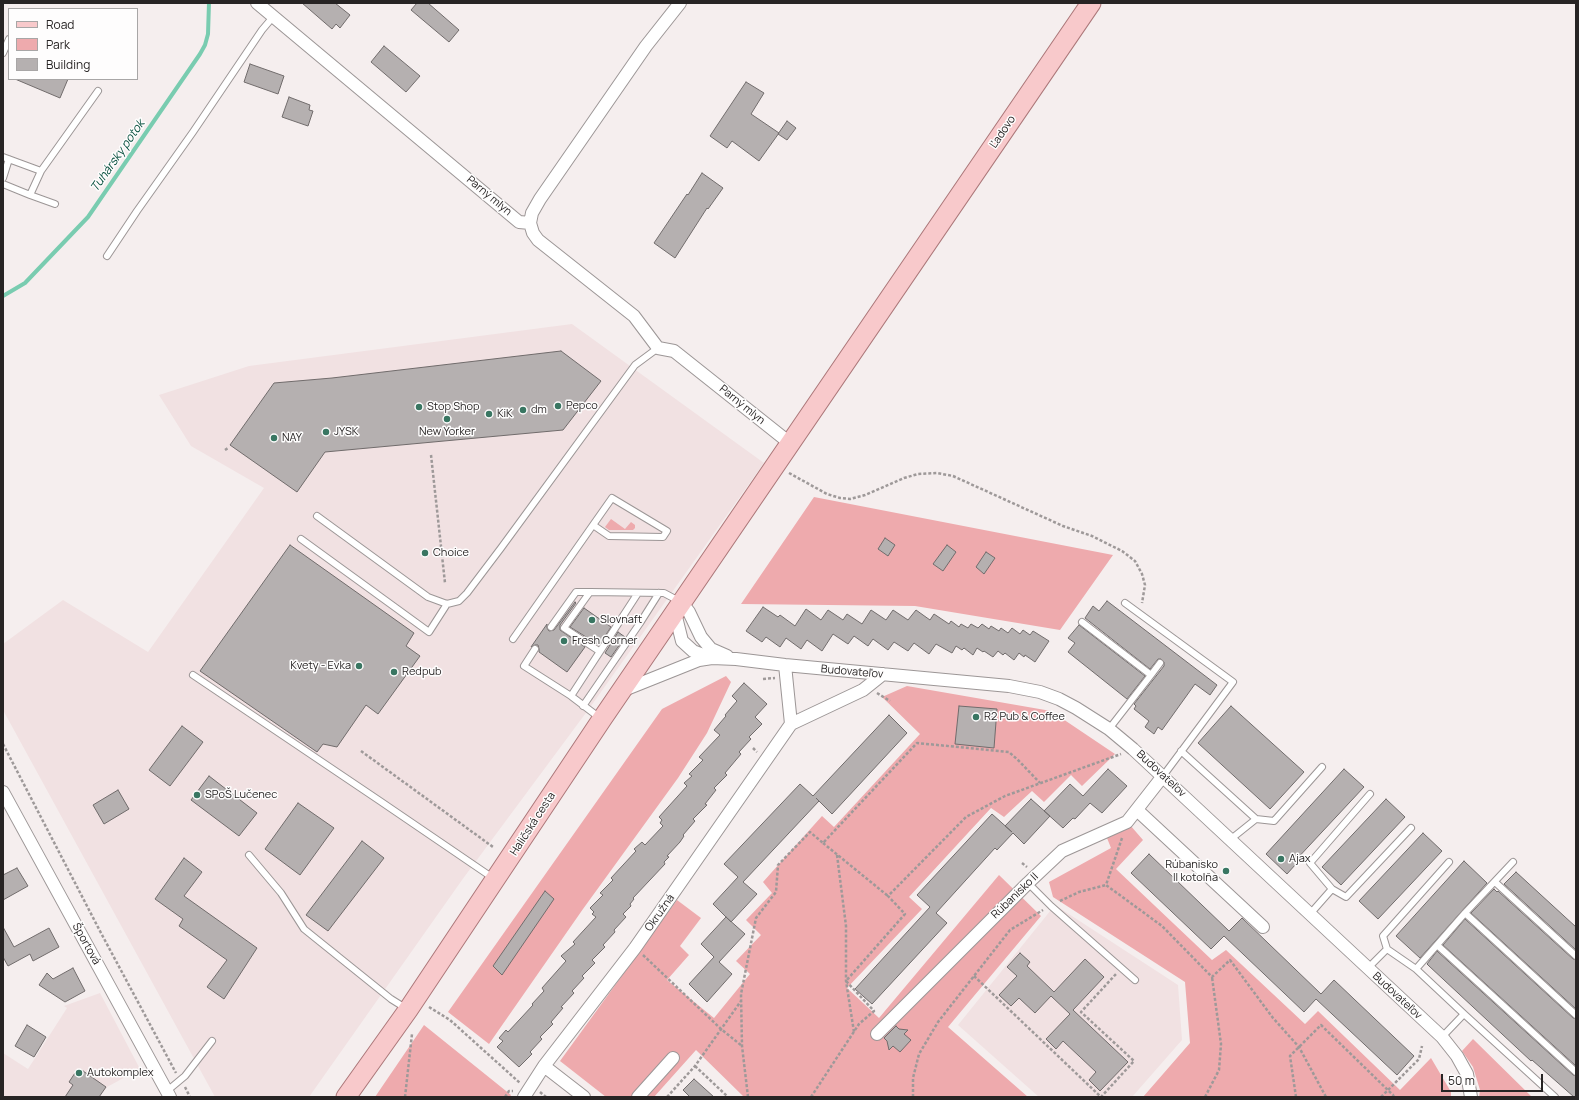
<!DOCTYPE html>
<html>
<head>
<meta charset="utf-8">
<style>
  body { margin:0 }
  #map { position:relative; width:1579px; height:1100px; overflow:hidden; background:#f5eeee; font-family:Manrope,sans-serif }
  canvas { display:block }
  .frame { position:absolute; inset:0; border:4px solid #272424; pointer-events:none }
  .legend { position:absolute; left:8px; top:8px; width:130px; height:72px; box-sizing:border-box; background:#fefdfd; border:1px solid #a8a6a6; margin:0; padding:5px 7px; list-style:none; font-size:12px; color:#272424 }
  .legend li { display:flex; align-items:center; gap:8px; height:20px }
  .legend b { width:20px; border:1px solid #a8a6a6 }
  .scale { position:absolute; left:1441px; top:1074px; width:102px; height:18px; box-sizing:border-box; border:2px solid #272424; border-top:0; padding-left:5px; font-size:12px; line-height:14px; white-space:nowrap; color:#272424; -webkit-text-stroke:3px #fefdfd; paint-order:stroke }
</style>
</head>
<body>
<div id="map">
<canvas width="1579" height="1100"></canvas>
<div class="frame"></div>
<ul class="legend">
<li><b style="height:5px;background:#f8c9cb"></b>Road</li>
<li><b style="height:11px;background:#eeaaad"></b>Park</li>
<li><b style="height:11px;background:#b5b0b0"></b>Building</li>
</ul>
<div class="scale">50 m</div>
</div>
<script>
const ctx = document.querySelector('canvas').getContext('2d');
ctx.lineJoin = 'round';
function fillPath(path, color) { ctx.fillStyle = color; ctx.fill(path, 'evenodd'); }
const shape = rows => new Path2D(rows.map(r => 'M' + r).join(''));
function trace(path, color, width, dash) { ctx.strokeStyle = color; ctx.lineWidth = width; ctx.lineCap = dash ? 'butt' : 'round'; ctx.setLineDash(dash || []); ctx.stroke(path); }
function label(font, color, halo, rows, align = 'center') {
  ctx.font = font + ' Manrope,sans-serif'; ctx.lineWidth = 3; ctx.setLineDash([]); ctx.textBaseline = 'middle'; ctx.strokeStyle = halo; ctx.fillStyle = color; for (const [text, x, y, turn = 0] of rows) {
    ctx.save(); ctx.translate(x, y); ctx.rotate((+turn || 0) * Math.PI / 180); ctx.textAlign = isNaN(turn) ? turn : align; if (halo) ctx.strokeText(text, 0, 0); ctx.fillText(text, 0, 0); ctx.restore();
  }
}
fillPath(shape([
  [572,324,764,463,591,706,462,880,309,1097,215,1097,3,710,3,644,63,600,148,652,264,488,191,446,159,395,249,366],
  [1055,905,1178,985,1182,1040,1132,1097,1039,1097,958,1025],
  [100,993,140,1069,107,1087,100,1097,3,1097,3,1053,28,1069,67,1008,64,1006]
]), '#f1e1e2');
fillPath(shape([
  [814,497,1113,555,1060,630,915,606,741,604],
  [611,519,625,529,631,522,635,525,635,528,633,530,609,530,605,527],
  [726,676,731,682,707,733,678,778,583,909,489,1044,448,1012,662,709],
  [907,686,1051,711,1115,754,1082,786,1071,775,1044,802,1032,791,1004,817,991,808,909,897,922,909,847,988,879,1018,999,875,1041,916,948,1027,1028,1097,744,1097,696,1050,654,1097,606,1097,560,1061,677,900,701,918,680,946,689,955,667,980,714,1018,750,974,736,961,761,935,746,920,772,893,763,882,822,816,834,827,920,734,882,697],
  [1130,825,1143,840,1116,869,1212,960,1226,950,1305,1024,1318,1011,1400,1090,1431,1058,1451,1092,1451,1097,1143,1097,1190,1043,1185,982,1053,897,1049,882,1111,848,1107,838],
  [424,1025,511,1095,510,1097,375,1097],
  [1473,1039,1532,1097,1479,1097,1480,1090,1473,1067,1462,1051]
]), '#eeaaad');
trace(shape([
  [3,296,25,283,88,217,200,54,205,45,208,34,209,3]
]), '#79ccb0', 4);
const building = shape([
  [302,3,335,3,350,15,340,28,336,24,332,29,302,3],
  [417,3,428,3,459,30,449,42,411,10,417,3],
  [384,46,420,76,406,92,371,62,384,46],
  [250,64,284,76,278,94,244,82,250,64],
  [15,79,68,79,60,98,15,79],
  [746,82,764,93,751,114,779,133,759,161,732,141,727,148,710,136,746,82],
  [289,97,310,105,309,110,313,111,308,126,282,117,289,97],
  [787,121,796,128,787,140,778,134,787,121],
  [702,173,723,188,708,209,707,208,675,258,654,243,687,194,688,195,702,173],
  [561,351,601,381,563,430,325,452,297,492,230,445,274,383,332,378,561,351],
  [885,538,895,545,888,556,878,549,885,538],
  [290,545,414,633,406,646,420,656,378,714,366,705,337,747,323,744,317,752,200,671,290,545],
  [947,545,956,552,943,571,933,564,947,545],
  [986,552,995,558,984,574,976,567,986,552],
  [1107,601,1217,685,1210,695,1195,684,1162,730,1158,727,1154,734,1145,727,1149,721,1134,709,1136,706,1134,704,1164,666,1164,662,1161,659,1158,659,1150,669,1085,618,1093,606,1099,611,1107,601],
  [575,602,576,603,560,625,560,630,585,647,567,672,539,652,539,649,538,645,535,645,531,647,547,624,547,628,549,631,554,630,575,602],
  [763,607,778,617,780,615,795,626,806,609,821,620,828,610,843,620,847,614,862,624,871,610,886,620,893,610,908,620,916,610,930,620,934,614,949,624,951,621,959,627,961,624,968,628,971,624,978,628,982,624,989,629,991,626,999,631,1001,628,1008,633,1012,628,1020,634,1023,630,1030,635,1033,631,1049,641,1035,662,1025,655,1024,657,1019,653,1014,660,1005,653,1003,655,998,651,993,657,984,651,983,652,977,648,973,655,964,648,962,650,956,646,952,653,936,644,929,654,914,643,908,651,894,642,888,650,873,639,868,646,854,636,848,644,833,634,822,651,807,640,801,649,786,638,780,647,766,637,762,642,746,631,763,607],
  [584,608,611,627,599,645,570,627,584,608],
  [1079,625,1145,676,1127,699,1068,652,1075,643,1068,638,1079,625],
  [618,632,625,637,611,657,605,653,618,632],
  [744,683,767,704,755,717,762,724,749,737,751,739,739,752,741,754,725,773,727,775,714,788,716,790,705,804,707,805,693,819,695,821,683,835,684,836,680,842,667,856,669,857,664,862,665,864,633,898,634,899,630,904,631,906,623,914,626,917,614,930,615,932,603,945,605,947,592,960,595,963,582,976,584,978,572,991,574,993,561,1007,563,1008,551,1022,553,1024,540,1037,542,1039,530,1052,532,1054,519,1067,497,1047,503,1041,499,1038,506,1030,508,1032,533,1005,532,1004,544,991,542,988,566,961,561,956,575,944,573,942,596,917,592,914,594,912,590,908,603,895,600,893,613,880,611,878,636,851,634,849,642,842,645,845,663,826,660,823,662,820,659,817,687,786,684,783,692,776,689,774,703,760,699,757,720,735,714,730,726,716,725,715,737,701,732,696,744,683],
  [959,706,997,709,994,748,955,744,959,706],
  [1231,706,1304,772,1270,809,1198,743,1231,706],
  [889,715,907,733,832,814,816,798,819,801,743,882,757,894,731,922,713,904,738,877,724,864,800,784,813,796,889,715],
  [182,726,203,742,170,786,149,770,182,726],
  [1108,769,1127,786,1102,813,1090,803,1075,819,1073,818,1063,828,1044,811,1070,784,1083,796,1108,769],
  [1344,769,1364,787,1294,862,1296,864,1287,874,1266,854,1344,769],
  [209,776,257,813,239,836,191,800,209,776],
  [118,790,129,809,104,824,93,805,118,790],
  [1031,799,1050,816,1024,844,1013,833,997,850,995,848,936,913,947,923,872,1004,855,989,930,907,917,895,992,814,1012,832,1005,826,1031,799],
  [1386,799,1405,817,1341,885,1322,867,1386,799],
  [298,803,334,828,300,875,265,849,298,803],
  [1423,833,1442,851,1378,919,1359,901,1423,833],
  [362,841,384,858,328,931,306,915,362,841],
  [1149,854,1229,931,1242,918,1321,994,1334,980,1414,1056,1397,1075,1316,999,1304,1012,1224,936,1211,949,1131,873,1149,854],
  [184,858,202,872,184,896,257,948,224,999,207,987,227,960,179,926,183,919,155,899,184,858],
  [1464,861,1487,883,1420,958,1396,936,1464,861],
  [17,868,28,886,3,900,3,875,17,868],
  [1516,872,1576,927,1576,950,1504,884,1516,872],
  [1494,889,1497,892,1498,891,1573,959,1576,960,1576,1009,1471,913,1494,889],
  [545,891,554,899,502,975,493,966,545,891],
  [726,917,745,934,719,962,732,974,707,1002,689,984,714,957,701,944,726,917],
  [1465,919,1573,1018,1576,1019,1576,1066,1443,945,1465,919],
  [3,927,14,947,49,928,59,947,33,961,30,954,8,966,3,957,3,927],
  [1437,951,1573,1075,1576,1076,1576,1097,1574,1097,1532,1060,1531,1061,1429,966,1427,964,1437,951],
  [1020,953,1030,962,1027,966,1054,992,1085,959,1104,977,1073,1010,1128,1062,1100,1091,1089,1080,1096,1072,1063,1041,1056,1049,1046,1039,1070,1014,1051,996,1035,1013,1019,998,1011,1006,999,995,1017,976,1007,967,1020,953],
  [73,968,85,991,65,1002,39,985,47,973,53,979,73,968],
  [27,1025,46,1037,34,1057,15,1046,27,1025],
  [896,1026,899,1029,908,1030,904,1034,911,1040,900,1052,893,1046,889,1050,887,1041,884,1038,896,1026],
  [83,1071,106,1087,99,1097,65,1097,73,1085,69,1082,75,1073,83,1071],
  [694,1079,714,1097,690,1097,683,1090,694,1079]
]);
fillPath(building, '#b5b0b0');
trace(building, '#716c6c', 1);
const service = shape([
  [3,53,9,39],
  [3,157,41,171,98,91],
  [41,171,30,195,55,204],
  [3,178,9,159],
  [3,184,30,195],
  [107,256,137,211,193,132,262,30,273,17],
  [317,516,428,597,447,604,459,601,467,593,501,548,635,365,658,348],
  [301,539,429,632,447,604],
  [1125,603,1233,682,1163,776],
  [1082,622,1151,675,1109,729],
  [551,627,576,592,590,592],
  [513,639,593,525,612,498,667,531,663,537,609,536,593,525],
  [535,649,524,666,571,696,600,718],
  [599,651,564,628,590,592,664,593,679,601],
  [193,675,380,801,493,878],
  [1151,675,1160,663],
  [571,696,638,593],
  [583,706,640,623,659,593],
  [1181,751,1256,819],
  [1231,839,1256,819,1274,821,1322,767],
  [249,855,281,893,304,929,391,999,407,1009],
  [1495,882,1576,956],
  [1028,883,1051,906,1135,980],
  [1332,889,1346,897,1411,828],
  [1465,913,1576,1015],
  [1310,914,1332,889,1310,863,1370,794],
  [1437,945,1576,1072],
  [1387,949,1416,969,1465,913,1513,862],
  [1368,968,1387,949,1383,936,1449,862],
  [1416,969,1464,1014,1442,1037],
  [1464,1014,1555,1097],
  [167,1091,185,1076,212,1041]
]);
const minor = shape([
  [257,3,519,222,530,223,533,233,538,240,634,316,658,348,674,351,791,444],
  [530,223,532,213,540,199,646,46,680,3],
  [682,603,689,612,701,637,711,649,727,656],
  [675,613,682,641,693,651,711,658],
  [785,665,791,724],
  [624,690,699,660,712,658,736,659,785,665,1009,686,1040,692,1059,699,1076,708,1109,729,1133,749,1442,1037,1457,1056,1467,1074,1471,1097],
  [3,792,170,1097],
  [1137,810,1263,927],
  [877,1034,1028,883,1062,851,1127,822,1163,776],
  [544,1066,584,1097],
  [524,1097,544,1066,635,948,791,724,863,690,883,674],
  [638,1097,673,1058]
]);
const primary = shape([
  [346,1097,408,1010,602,719,1091,3]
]);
trace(service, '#9c9696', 8);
trace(minor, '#9c9696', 14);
trace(primary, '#ac787a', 21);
trace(shape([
  [225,450,228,448],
  [431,455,445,583],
  [789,473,827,494,840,498,850,499,865,495,904,478,918,474,937,473,953,476,1063,526,1092,536,1122,551,1135,561,1142,574,1145,585,1142,603],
  [763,679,775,678],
  [877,693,890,701],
  [3,744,101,933,176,1073],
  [753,748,757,752],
  [361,751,493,847],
  [1122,838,1106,885,1162,926,1212,977,1230,960,1273,1018,1299,1047,1326,1097],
  [823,843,888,896],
  [837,855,846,926,846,981,854,1032],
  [1022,863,1027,867],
  [1060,901,1079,892,1106,885],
  [643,955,721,1029,742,1046],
  [974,976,1101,1097,1134,1061,1081,1012,1116,974],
  [429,1007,450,1020,520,1083],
  [695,1066,728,1097],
  [185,1087,190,1097],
  [540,1092,546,1097],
  [405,1097,412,1034],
  [505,1097,509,1091,513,1091],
  [667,1097,695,1066,741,1001],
  [748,1097,742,1046,741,994,756,918,776,892,778,865,810,832,823,843,917,743,1009,752,1019,761,1040,783],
  [811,1097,859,1024,874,1011,846,981,905,914,888,896,966,817,1005,796,1121,754],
  [913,1097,913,1078,919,1054,938,1022,1010,930,1043,910],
  [1205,1097,1219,1070,1221,1044,1212,977],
  [1296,1097,1290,1056,1321,1025,1393,1095,1394,1097],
  [1381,1097,1419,1059,1422,1046]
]), '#9e9999', 2.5, [3, 2]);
trace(service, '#fff', 6);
trace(minor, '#fff', 12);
trace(primary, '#f8c9cb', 19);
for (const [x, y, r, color] of [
  [558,406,4,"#397662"],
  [419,407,4,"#397662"],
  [523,410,4,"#397662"],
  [489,414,4,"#397662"],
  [447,419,4,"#397662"],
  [326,432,4,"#397662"],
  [274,438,4,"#397662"],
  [425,553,4,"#397662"],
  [592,620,4,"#397662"],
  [564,641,4,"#397662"],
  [359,666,4,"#397662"],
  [394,672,4,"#397662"],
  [976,717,4,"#397662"],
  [197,795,4,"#397662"],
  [1281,859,4,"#397662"],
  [1226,871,4,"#397662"],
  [79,1073,4,"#397662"]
]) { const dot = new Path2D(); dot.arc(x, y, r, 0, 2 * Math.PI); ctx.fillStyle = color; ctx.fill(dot); trace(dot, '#fefdfd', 1.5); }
label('11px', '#272424', '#fefdfd', [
  ["Ľadovo",1003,132,-56],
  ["Parný mlyn",489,196,40],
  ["Parný mlyn",742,405,39],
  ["Budovateľov",852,672,5],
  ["Budovateľov",1161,774,43],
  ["Haličská cesta",533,824,-57],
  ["Rúbanisko II",1015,896,-44],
  ["Okružná",660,913,-55],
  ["Športová",86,944,61],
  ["Budovateľov",1397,996,43]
]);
label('11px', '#272424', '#fefdfd', [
  ["Pepco",566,406],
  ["Stop Shop",427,407],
  ["dm",531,410],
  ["KiK",497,414],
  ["JYSK",334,432],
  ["New Yorker",447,432,"center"],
  ["NAY",282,438],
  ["Choice",433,553],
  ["Slovnaft",600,620],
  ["Fresh Corner",572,641],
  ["Kvety - Evka",351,666,"right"],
  ["Redpub",402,672],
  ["R2 Pub & Coffee",984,717],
  ["SPoŠ Lučenec",205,795],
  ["Ajax",1289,859],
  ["Rúbanisko",1218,865,"right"],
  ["II kotolňa",1218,878,"right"],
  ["Autokomplex",87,1073]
], 'left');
label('italic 12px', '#064f3d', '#fefdfd', [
  ["Tuhársky potok",118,156,-55]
]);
</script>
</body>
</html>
